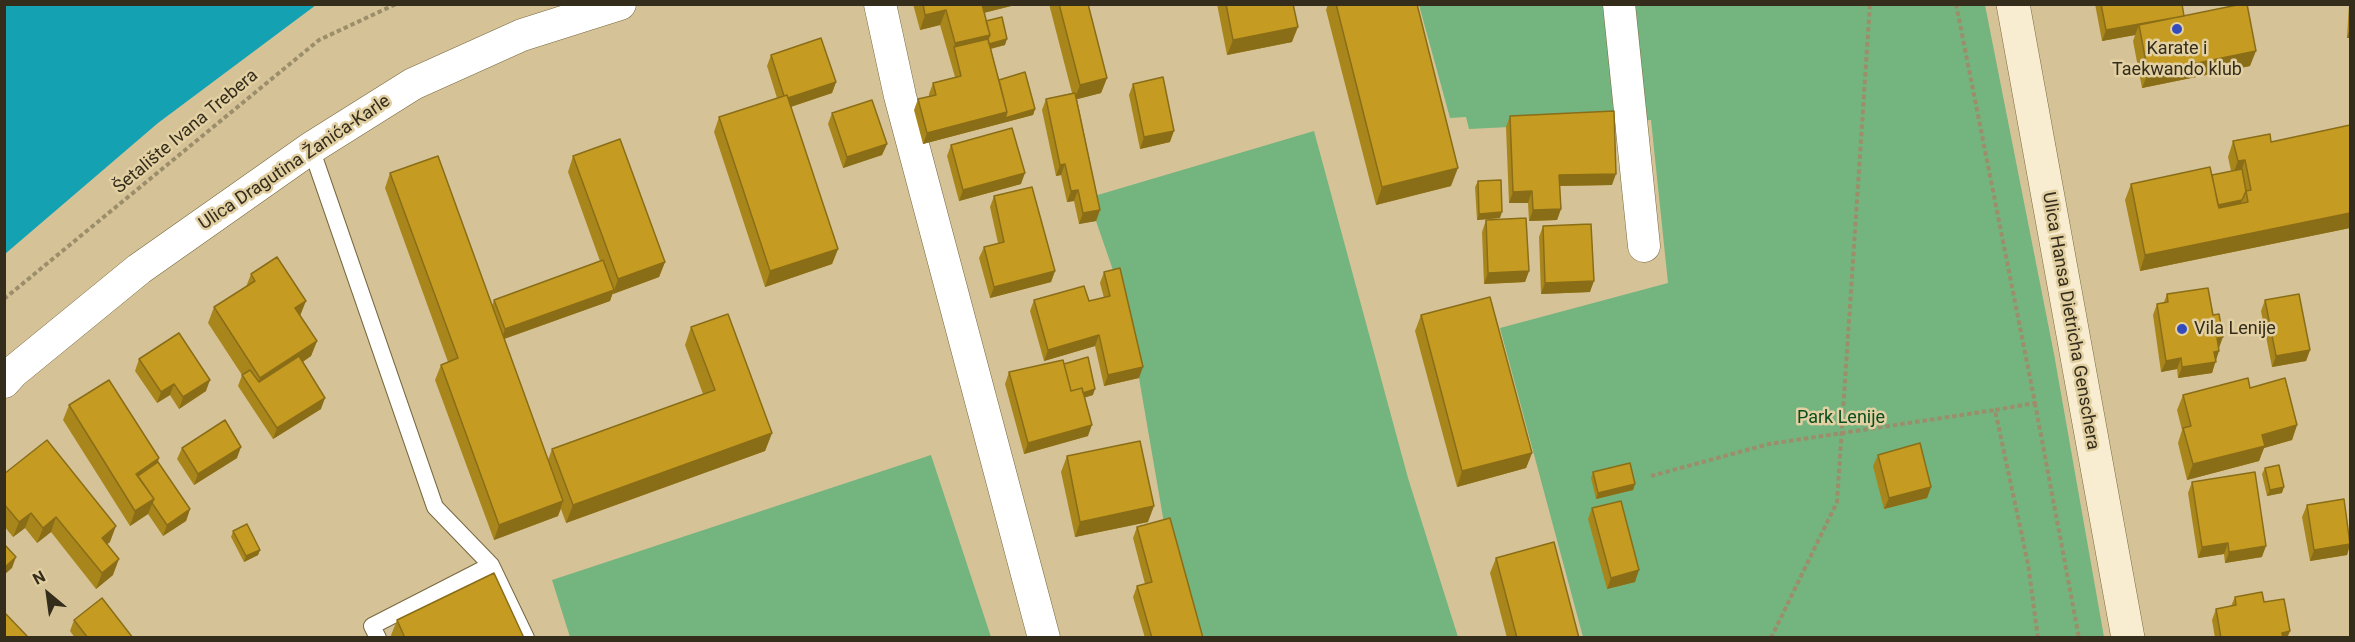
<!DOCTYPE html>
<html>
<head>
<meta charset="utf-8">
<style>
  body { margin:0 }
  #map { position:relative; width:2355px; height:642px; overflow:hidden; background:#d5c397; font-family:Roboto,sans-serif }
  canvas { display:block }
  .frame { position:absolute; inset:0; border:6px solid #342d1c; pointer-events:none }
  .north { position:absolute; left:18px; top:564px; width:60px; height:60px; -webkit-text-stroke:4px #e2d0a3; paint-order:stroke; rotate:331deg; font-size:16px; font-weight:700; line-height:24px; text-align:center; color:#342d1c }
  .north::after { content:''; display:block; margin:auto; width:21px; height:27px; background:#342d1c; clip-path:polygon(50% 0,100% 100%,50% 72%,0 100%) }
</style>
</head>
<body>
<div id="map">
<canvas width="2355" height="642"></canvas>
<div class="frame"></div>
<div class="north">N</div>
</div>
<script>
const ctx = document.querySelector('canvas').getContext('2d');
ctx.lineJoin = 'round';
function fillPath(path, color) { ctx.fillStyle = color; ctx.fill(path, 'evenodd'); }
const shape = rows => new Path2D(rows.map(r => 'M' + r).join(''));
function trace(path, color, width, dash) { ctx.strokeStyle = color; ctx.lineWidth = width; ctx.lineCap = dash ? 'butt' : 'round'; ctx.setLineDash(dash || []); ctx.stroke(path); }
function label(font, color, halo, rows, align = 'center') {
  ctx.font = font + ' Roboto,sans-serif'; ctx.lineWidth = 5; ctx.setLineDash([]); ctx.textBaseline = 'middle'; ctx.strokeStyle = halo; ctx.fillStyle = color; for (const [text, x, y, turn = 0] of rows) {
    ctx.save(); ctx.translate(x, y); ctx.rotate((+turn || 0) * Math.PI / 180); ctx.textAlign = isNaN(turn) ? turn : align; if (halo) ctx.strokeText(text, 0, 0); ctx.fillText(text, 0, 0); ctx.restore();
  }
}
fillPath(shape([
  [1419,5,1985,5,2054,354,2104,637,1583,637,1500,328,1668,283,1651,120,1469,129,1466,117,1450,118],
  [1314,131,1408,478,1458,637,1196,637,1165,529,1139,378,1116,279,1096,221,1091,197],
  [931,455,991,637,570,637,552,580]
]), '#74b47f');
fillPath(shape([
  [5,4,316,4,316,5,158,123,5,254]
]), '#14a2b3');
const lane = shape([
  [311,148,435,507,491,565,526,638],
  [378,638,372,626,491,565]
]);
const street = shape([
  [880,4,900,96,1044,638],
  [1619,4,1644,246],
  [4,382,13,372,139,269,311,148,413,84,522,35,620,4]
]);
const secondary = shape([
  [2013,4,2128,638]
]);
trace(lane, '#78683e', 18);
trace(street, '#78683e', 33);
trace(secondary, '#78683e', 34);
trace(shape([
  [1956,4,2035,403,1995,410,2028,564,2038,638],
  [4,299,319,40,396,4],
  [2035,403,2079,638],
  [1651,476,1769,444,1995,410],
  [1771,638,1837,502,1870,4]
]), '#9c8e6b', 4, [4.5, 3]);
trace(lane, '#fff', 16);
trace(street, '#fff', 32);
trace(secondary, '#f8edd0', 33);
fillPath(shape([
  [913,4,1019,4,984,13,986,21,1005,45,991,49,999,80,1035,109,1033,115,923,144,914,110,918,99,929,96,929,94,933,83,955,77,940,25,920,30],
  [1049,4,1088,4,1107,78,1101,93,1077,99,1100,210,1096,221,1079,224,1074,201,1067,202,1061,175,1056,176,1042,110,1046,99,1072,93],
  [1217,4,1293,4,1292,42,1227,55],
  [1328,4,1417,4,1451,186,1376,205,1326,10],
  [2095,4,2182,4,2184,16,2250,66,2142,88,2133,41,2135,35,2102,41],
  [2349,4,2350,4,2350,38,2347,38],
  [771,55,836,82,832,93,791,107,838,249,832,264,765,287,714,132,719,117,777,98,767,66],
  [1133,84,1170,142,1140,149,1129,95],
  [832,113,887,144,882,155,843,168,828,124],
  [1510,116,1612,185,1559,186,1561,209,1557,220,1529,221,1528,203,1509,203,1506,127],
  [2350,125,2350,228,2140,271,2125,200,2131,184,2212,175,2231,171,2228,157,2233,141,2271,142],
  [951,145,1021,184,959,201,947,156],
  [573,156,665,262,659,277,613,294,612,294,610,301,504,339,548,460,552,449,703,394,685,345,691,327,772,433,765,451,566,523,561,509,558,516,494,540,435,380,441,365,448,362,385,188,390,173,492,306,494,300,600,261,568,172],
  [1478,181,1500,218,1477,220,1475,187],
  [994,196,1055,271,1051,282,990,298,979,258,984,247,998,243,990,207],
  [1486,220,1529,271,1525,282,1484,284,1482,232],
  [1543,226,1590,292,1541,294,1539,237],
  [1104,272,1139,378,1104,386,1095,346,1044,361,1030,311,1034,300,1089,301,1104,298,1100,283],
  [251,274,300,316,317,341,311,356,303,362,321,409,273,439,238,386,242,375,208,323,214,307,246,287],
  [2167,294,2219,348,2212,373,2178,378,2177,369,2161,372,2153,315,2157,304,2164,302],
  [2265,300,2310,350,2306,361,2272,367,2261,311],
  [1421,315,1532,453,1526,468,1457,487,1415,331],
  [139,359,206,391,179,409,170,395,157,403,135,371],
  [1064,364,1093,395,1084,398,1088,436,1024,454,1005,384,1009,372],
  [2250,388,2297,425,2292,440,2264,448,2259,461,2187,480,2178,443,2182,430,2177,410,2183,395],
  [69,405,159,458,158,462,190,509,186,521,163,536,148,514,130,526,63,420],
  [182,448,237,458,194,485,177,459],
  [1878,455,1931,487,1927,498,1884,509,1873,466],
  [1067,456,1148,522,1075,537,1061,472],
  [2265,468,2282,493,2267,496,2262,474],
  [1593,472,1635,484,1633,490,1596,499,1591,478],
  [4,474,110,542,107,544,113,575,96,589,51,532,37,543,25,528,13,537,4,526],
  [2192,482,2262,557,2225,563,2224,554,2198,558,2188,493],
  [2307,505,2350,540,2350,546,2347,555,2310,561,2302,517],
  [1592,508,1635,582,1607,589,1588,519],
  [1137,527,1203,638,1145,638,1133,597,1137,586,1145,584,1133,538],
  [233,531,260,550,258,555,244,562,231,537],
  [1496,558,1579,638,1507,638,1490,573],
  [2235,597,2264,602,2290,631,2287,638,2215,638,2212,620,2216,609,2231,606],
  [74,620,133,638,75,638,70,631],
  [397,620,524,638,390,638]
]), '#a9861c');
fillPath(shape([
  [979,4,1019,4,975,15],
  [946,10,940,25,920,30,925,15],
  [2184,16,2139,25,2135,35,2102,41,2106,30],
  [1298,27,1292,42,1227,55,1233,40],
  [2350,28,2350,38,2347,38],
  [990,35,1007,39,1005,45,956,57,954,47,955,43],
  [2256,51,2250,66,2142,88,2148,73],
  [1107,78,1101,93,1074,100,1080,85],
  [836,82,832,93,781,110,785,99],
  [1035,109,1033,115,923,144,927,133,1007,112],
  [1174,131,1170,142,1140,149,1144,137],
  [887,144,882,155,843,168,847,157],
  [2245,160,2240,175,2232,177,2238,161],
  [1065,164,1061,175,1056,176,1060,165],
  [1458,168,1451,186,1376,205,1382,187],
  [1025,173,1021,184,959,201,963,190],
  [1616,174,1612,185,1554,186,1559,175],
  [1078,190,1074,201,1067,202,1071,191],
  [1532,191,1528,203,1509,203,1513,192],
  [2242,200,2240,206,2211,212,2213,206],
  [1561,209,1557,220,1529,221,1533,210],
  [1100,210,1096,221,1079,224,1083,213],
  [1502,212,1500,218,1477,220,1479,214],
  [2350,213,2350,228,2140,271,2145,255],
  [838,249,832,264,765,287,770,271],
  [665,262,659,277,613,294,618,279],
  [1055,271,1051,282,990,298,994,287],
  [1529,271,1525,282,1484,284,1488,273],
  [1594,281,1590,292,1541,294,1545,283],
  [614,290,610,301,501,340,505,329],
  [306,301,300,316,295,308],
  [1099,335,1095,346,1044,361,1048,350],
  [2223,337,2219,348,2217,338],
  [317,341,311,356,255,393,260,378],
  [2310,350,2306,361,2272,367,2276,356],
  [2219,351,2212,373,2178,378,2182,367,2214,352],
  [2181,358,2177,369,2161,372,2166,361],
  [1143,367,1139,378,1104,386,1108,375],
  [210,380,206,391,179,409,183,397],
  [174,384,170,395,157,403,161,392],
  [1095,389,1093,395,1067,402,1069,396],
  [325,398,321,409,273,439,277,428],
  [1092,425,1088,436,1024,454,1028,443],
  [2297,425,2292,440,2264,448,2259,461,2187,480,2193,464,2262,435],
  [772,433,765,451,566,523,573,505],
  [241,447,237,458,194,485,198,474],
  [1532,453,1526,468,1457,487,1462,471],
  [159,458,154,473,139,484,136,474],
  [1635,484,1633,490,1596,499,1598,493],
  [1931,487,1927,498,1884,509,1889,498],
  [2284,487,2282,493,2267,496,2270,490],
  [154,499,148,514,130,526,135,511],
  [563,501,558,516,494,540,499,525],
  [1154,506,1148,522,1075,537,1080,522],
  [190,509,186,521,163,536,167,525],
  [31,513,25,528,13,537,19,522],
  [56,517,51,532,37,543,43,528],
  [116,526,110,542,96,553,102,538],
  [2228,543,2224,554,2198,558,2202,547],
  [2350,544,2347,555,2310,561,2314,550],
  [2266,546,2262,557,2225,563,2229,552],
  [260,550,258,555,244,562,246,556],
  [16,557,12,568,4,575,4,568],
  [119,559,113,575,96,589,102,573],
  [1639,570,1635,582,1607,589,1611,578],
  [2290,631,2287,638,2280,638,2282,633]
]), '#8a6d17');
const building = shape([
  [923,4,982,4,990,35,955,43,946,10,925,15,923,4],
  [1059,4,1088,4,1107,78,1080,85,1059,4],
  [1226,4,1293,4,1298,27,1233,40,1226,4],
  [1336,4,1417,4,1458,168,1382,187,1336,4],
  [2101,4,2182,4,2184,16,2106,30,2101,4],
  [2242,4,2247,4,2256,51,2148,73,2139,25,2242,4],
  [1002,17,1007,39,989,44,988,39,990,35,986,21,1002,17],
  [821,38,836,82,788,98,787,95,784,96,771,55,821,38],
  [988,39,1007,112,927,133,918,99,936,95,933,83,961,76,954,47,988,39],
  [1025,72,1035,109,1005,118,1007,112,999,80,1025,72],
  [1163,77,1174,131,1144,137,1133,84,1163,77],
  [1075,93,1100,210,1083,213,1078,190,1071,191,1065,164,1060,165,1046,99,1075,93],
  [787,95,838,249,770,271,719,117,787,95],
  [872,100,887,144,847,157,832,113,872,100],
  [1614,111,1616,174,1559,175,1561,209,1533,210,1532,191,1513,192,1510,116,1614,111],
  [2350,125,2350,213,2145,255,2131,184,2210,167,2219,208,2248,202,2246,191,2251,190,2245,160,2238,161,2233,141,2270,134,2271,142,2350,125],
  [1012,128,1025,173,963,190,951,145,1012,128],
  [620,139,665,262,618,279,573,156,620,139],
  [438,156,563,501,499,525,441,365,458,358,390,173,438,156],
  [2242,169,2246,191,2242,200,2218,205,2212,175,2242,169],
  [1501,180,1502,212,1479,214,1478,181,1501,180],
  [1032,187,1055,271,994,287,984,247,1004,242,994,196,1032,187],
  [1526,218,1529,271,1488,273,1486,220,1526,218],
  [1591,224,1594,281,1545,283,1543,226,1591,224],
  [277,257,306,301,295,308,317,341,260,378,214,307,255,281,251,274,277,257],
  [603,260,614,290,505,329,494,300,603,260],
  [1120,268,1143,367,1108,375,1099,335,1048,350,1034,300,1084,286,1089,301,1110,296,1104,272,1120,268],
  [2208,288,2213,315,2219,314,2223,337,2217,338,2219,351,2214,352,2216,362,2182,367,2181,358,2166,361,2157,304,2168,302,2167,294,2208,288],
  [2299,294,2310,350,2276,356,2265,300,2299,294],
  [1490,297,1532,453,1462,471,1421,315,1490,297],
  [728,314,772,433,573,505,552,449,715,390,691,327,728,314],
  [179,333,210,380,183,397,174,384,161,392,139,359,179,333],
  [299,356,325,398,277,428,242,375,250,370,259,382,299,356],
  [1088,357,1095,389,1083,393,1082,388,1071,391,1064,364,1088,357],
  [1063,360,1071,391,1082,388,1092,425,1028,443,1009,372,1063,360],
  [2248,378,2250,388,2285,378,2297,425,2262,435,2265,446,2193,464,2183,428,2191,426,2183,395,2248,378],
  [109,380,159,458,136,474,154,499,135,511,69,405,109,380],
  [225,420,241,447,198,474,182,448,225,420],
  [47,440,116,526,102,538,119,559,102,573,56,517,43,528,31,513,19,522,4,504,4,474,47,440],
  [1140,441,1154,506,1080,522,1067,456,1140,441],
  [1920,443,1931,487,1889,498,1878,455,1920,443],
  [158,462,190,509,167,525,152,503,154,499,138,476,158,462],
  [1630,463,1635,484,1598,493,1593,472,1630,463],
  [2279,465,2284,487,2270,490,2265,468,2279,465],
  [2255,472,2266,546,2229,552,2228,543,2202,547,2192,482,2255,472],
  [2344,499,2350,544,2314,550,2307,505,2344,499],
  [1621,501,1639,570,1611,578,1592,508,1621,501],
  [1170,518,1203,638,1152,638,1137,586,1152,582,1137,527,1170,518],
  [247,524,260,550,246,556,233,531,247,524],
  [1554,542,1579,638,1517,638,1496,558,1554,542],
  [4,544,16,557,4,568,4,544],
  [494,573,524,638,405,638,397,620,494,573],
  [2262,592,2264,602,2284,599,2290,631,2282,633,2283,638,2221,638,2216,609,2236,605,2235,597,2262,592],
  [102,598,133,638,88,638,74,620,102,598],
  [4,612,27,636,25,638,4,638,4,612]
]);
fillPath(building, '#c59c21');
trace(building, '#8a6d17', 1.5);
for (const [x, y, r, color] of [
  [2177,29,6,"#324cbd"],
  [2182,329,6,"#324cbd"]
]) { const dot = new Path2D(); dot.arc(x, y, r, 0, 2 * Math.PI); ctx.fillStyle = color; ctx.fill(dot); trace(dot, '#e2d0a3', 2); }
label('18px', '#342d1c', '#e2d0a3', [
  ["Karate i",2177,49],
  ["Taekwando klub",2177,70],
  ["Vila Lenije",2194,329,"left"]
]);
label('18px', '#342d1c', '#e2d0a3', [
  ["Šetalište Ivana Trebera",186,132,-40],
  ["Ulica Dragutina Žanića-Karle",295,163,-34],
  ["Ulica Hansa Dietricha Genschera",2070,321,80]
]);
label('18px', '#094e1f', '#e2d0a3', [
  ["Park Lenije",1841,418]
]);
</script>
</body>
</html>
